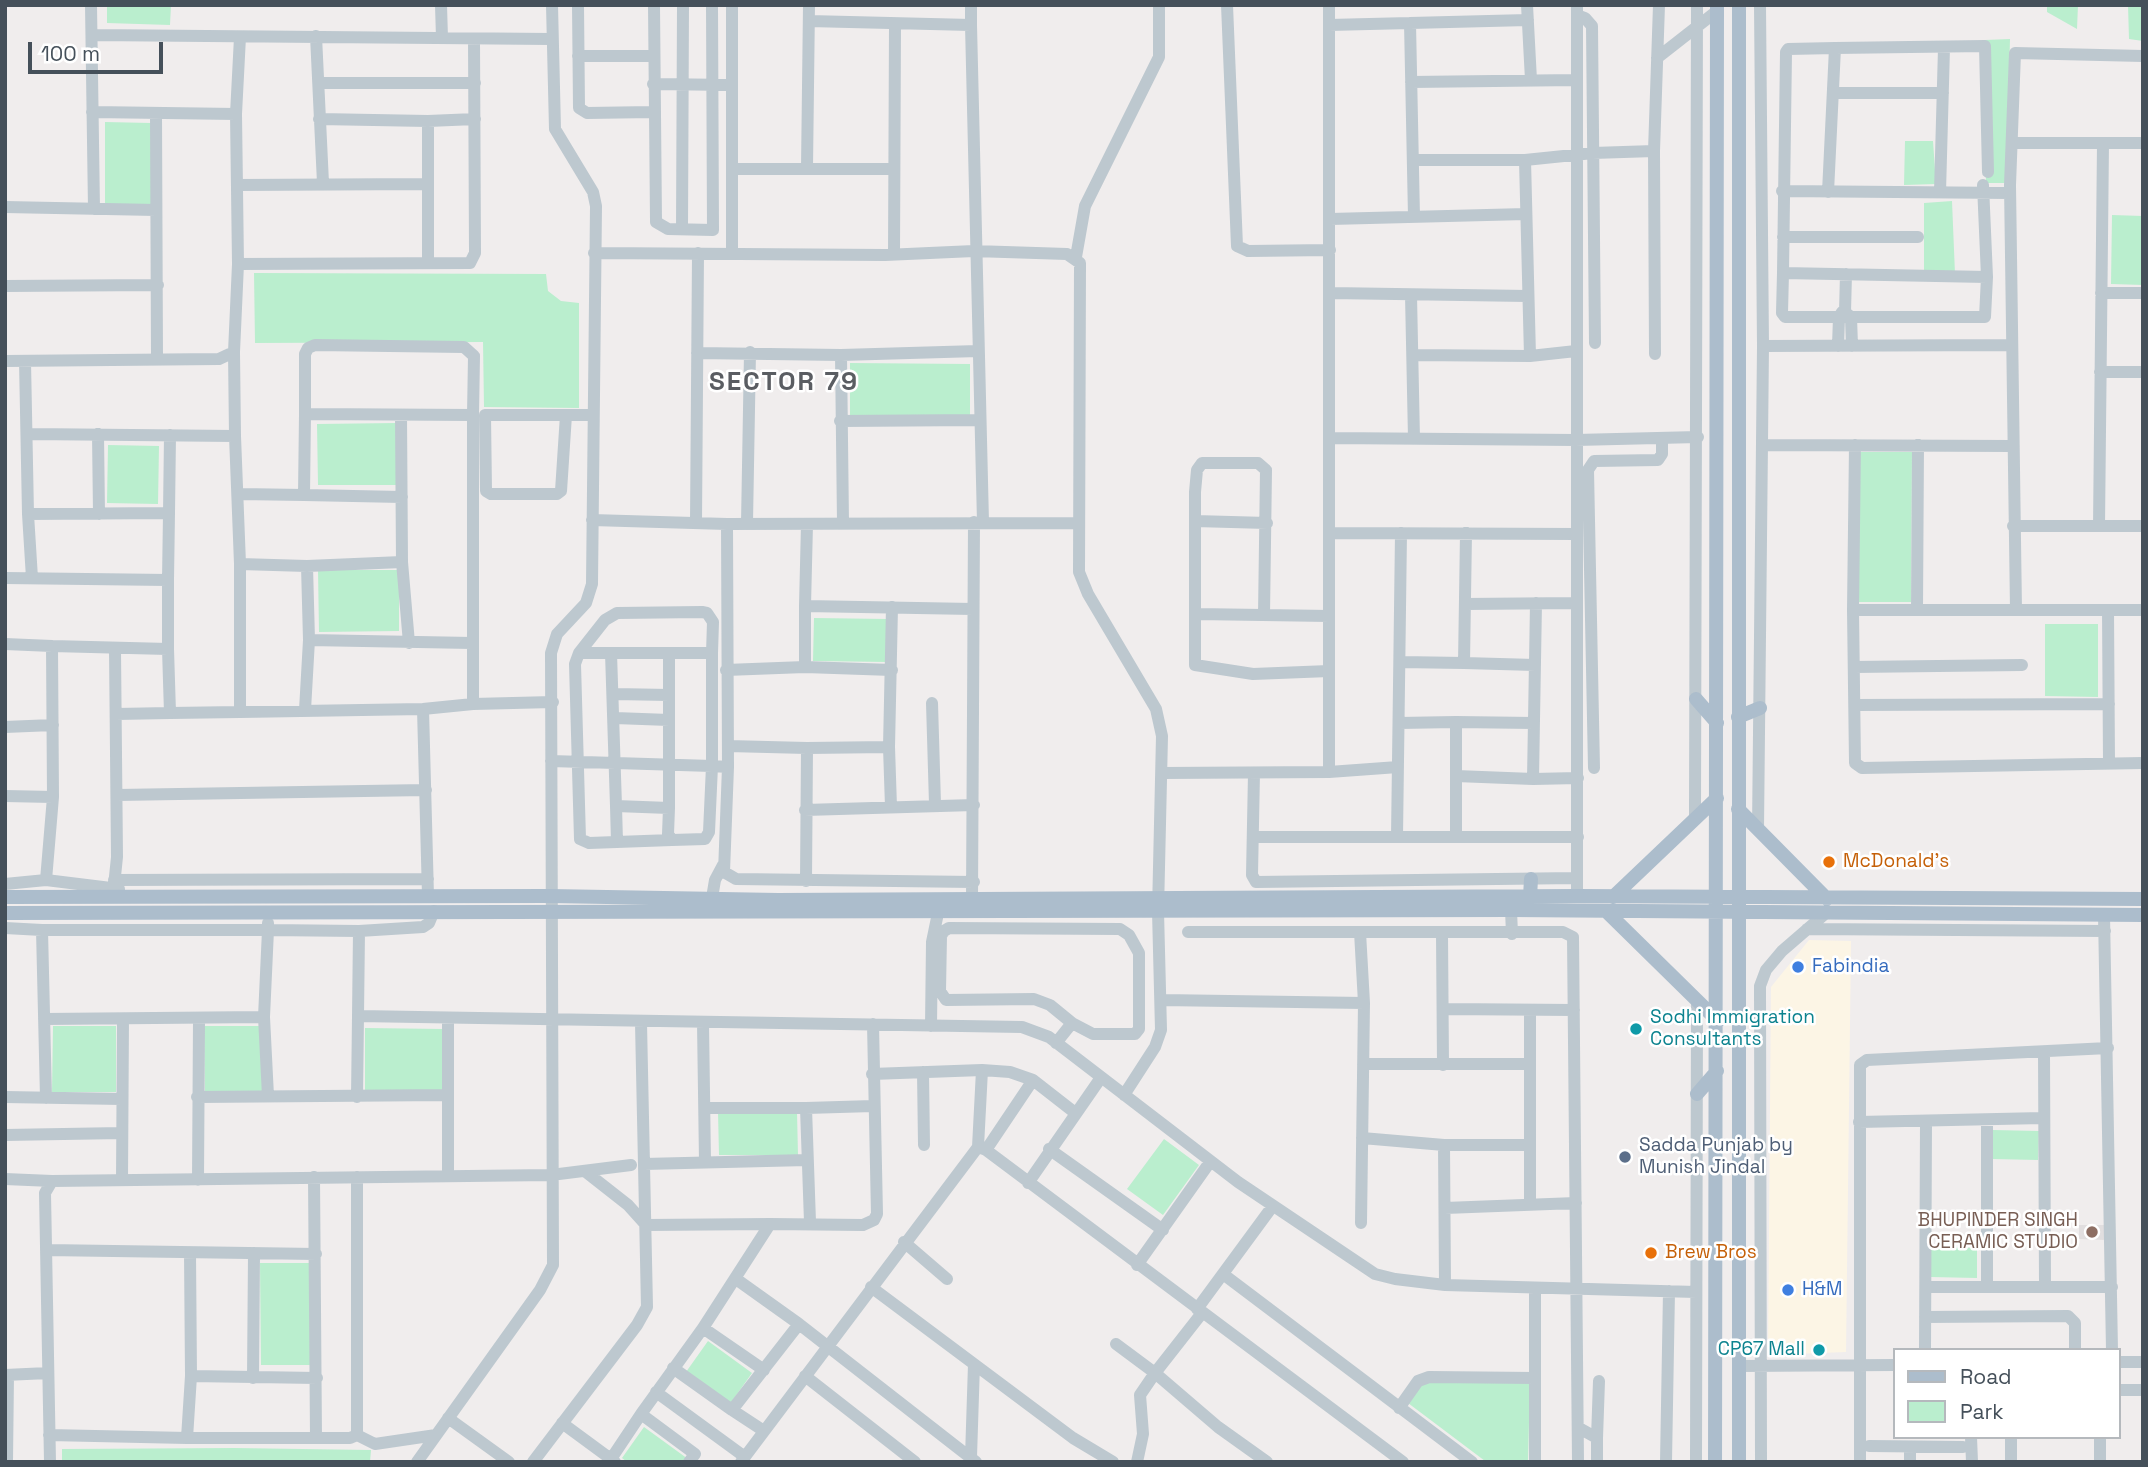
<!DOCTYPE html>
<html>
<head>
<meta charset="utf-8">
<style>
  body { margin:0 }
  #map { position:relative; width:2148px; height:1467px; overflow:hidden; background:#f0eded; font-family:"Space Grotesk",sans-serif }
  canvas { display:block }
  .frame { position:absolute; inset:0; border:7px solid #45505a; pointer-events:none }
  .legend { position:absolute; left:1893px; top:1348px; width:228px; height:91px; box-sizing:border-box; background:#fff; border:2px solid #b5b9bd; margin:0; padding:9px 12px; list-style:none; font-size:21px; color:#45505a }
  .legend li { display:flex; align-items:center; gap:14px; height:35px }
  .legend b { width:35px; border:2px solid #b5b9bd }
  .scale { position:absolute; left:28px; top:42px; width:135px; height:32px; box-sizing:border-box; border:4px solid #45505a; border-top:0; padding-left:9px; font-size:21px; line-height:24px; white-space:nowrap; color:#45505a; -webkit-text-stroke:5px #fff; paint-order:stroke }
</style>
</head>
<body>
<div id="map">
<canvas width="2148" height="1467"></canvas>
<div class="frame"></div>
<ul class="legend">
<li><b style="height:9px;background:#acbdcc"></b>Road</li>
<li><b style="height:19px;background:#baeece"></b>Park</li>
</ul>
<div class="scale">100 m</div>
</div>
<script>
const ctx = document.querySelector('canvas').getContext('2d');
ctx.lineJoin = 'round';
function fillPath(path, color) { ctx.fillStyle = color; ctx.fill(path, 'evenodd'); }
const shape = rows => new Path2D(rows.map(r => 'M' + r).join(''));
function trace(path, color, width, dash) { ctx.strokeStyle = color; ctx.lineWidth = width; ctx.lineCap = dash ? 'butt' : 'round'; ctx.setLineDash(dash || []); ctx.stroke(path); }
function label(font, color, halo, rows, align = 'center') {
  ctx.font = font + ' "Space Grotesk",sans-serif'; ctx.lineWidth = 5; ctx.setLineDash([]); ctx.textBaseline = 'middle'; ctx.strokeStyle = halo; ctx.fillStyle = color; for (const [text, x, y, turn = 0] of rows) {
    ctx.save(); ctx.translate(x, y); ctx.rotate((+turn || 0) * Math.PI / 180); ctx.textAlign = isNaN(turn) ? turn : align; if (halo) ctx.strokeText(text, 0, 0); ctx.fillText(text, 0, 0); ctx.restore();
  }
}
fillPath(shape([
  [1809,940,1851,941,1846,1352,1768,1355,1771,987]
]), '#fcf5e5');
fillPath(shape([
  [2079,1225,2105,1225,2104,1240,2079,1239]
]), '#e1dedf');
fillPath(shape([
  [107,5,171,5,170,25,107,23],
  [2047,5,2078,5,2077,29,2047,12],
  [2128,5,2143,5,2143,41,2129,39],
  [2010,39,2006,183,1986,183,1985,40],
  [105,122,151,123,151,204,105,204],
  [1905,141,1933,141,1936,184,1904,185],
  [1952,201,1955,274,1924,273,1924,203],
  [2112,215,2143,216,2143,285,2111,284],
  [254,273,546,274,548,291,561,301,579,303,579,408,484,407,483,342,255,343],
  [850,363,970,364,970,417,850,417],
  [397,423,398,485,318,485,317,424],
  [108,445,159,446,158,504,107,503],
  [1859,452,1912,452,1911,602,1858,602],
  [318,570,399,570,399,631,319,632],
  [814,618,888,619,887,662,813,661],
  [2045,624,2098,624,2098,697,2045,696],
  [53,1026,116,1026,116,1092,52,1092],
  [204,1026,263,1026,264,1092,205,1093],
  [365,1028,444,1029,444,1090,365,1090],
  [718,1112,797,1112,798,1155,719,1155],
  [1993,1130,2039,1131,2038,1160,1992,1159],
  [1164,1139,1199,1165,1163,1215,1127,1189],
  [1931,1247,1977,1248,1977,1278,1931,1277],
  [260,1263,313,1263,313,1365,261,1365],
  [708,1341,752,1373,730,1404,686,1372],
  [1430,1381,1530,1383,1528,1462,1485,1461,1408,1403,1422,1385],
  [644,1427,688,1459,686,1462,627,1462,622,1458],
  [62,1449,234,1448,371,1450,370,1462,62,1462]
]), '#baeece');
trace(shape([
  [91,5,94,209],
  [441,5,442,38],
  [578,5,579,108,587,113,653,112],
  [654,5,656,222,668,229,713,230,712,5],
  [732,5,732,254],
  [971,5,971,25],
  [1227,5,1237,246,1248,251,1330,250],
  [1527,5,1531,80],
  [1577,5,1577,896],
  [1577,15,1585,18,1592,26,1595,343],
  [809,21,971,25,983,522],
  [1329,25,1410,23],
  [92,35,551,39],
  [316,36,323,183],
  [1835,48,1788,49,1786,52,1783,273,1987,277,1983,185],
  [578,56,653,56],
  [1657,58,1717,11],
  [1411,82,1577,80],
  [319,83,475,83],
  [653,84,732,85],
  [1835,93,1943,93],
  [92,112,236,114],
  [156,114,157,357],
  [319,119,428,121,428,263],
  [428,121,475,119],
  [2012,143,2143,143],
  [1413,160,1525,160],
  [807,168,809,5],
  [732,169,893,169],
  [237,185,428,184],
  [1782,191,2010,193],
  [1828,192,1835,48,1985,46,1988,172],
  [1940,192,1944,48],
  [5,207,156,210],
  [1414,217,1410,23,1528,20],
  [1330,219,1526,214],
  [682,229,683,5],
  [1783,237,1918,237],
  [594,253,885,255,974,251,1067,254,1080,263,1079,572,1088,594,1156,709,1162,736,1158,911,1161,1030,1155,1047,1124,1095],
  [894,255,895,24],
  [1076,257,1085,206,1159,57,1159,5],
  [238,264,470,263,475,253,474,39],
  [1783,273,1782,313,1785,317,1985,317,1987,277],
  [1846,274,1845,312,1851,317,1852,346],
  [5,286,158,285],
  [1330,293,1527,296],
  [2101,293,2143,293],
  [1411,295,1414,439],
  [1763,346,2012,345],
  [1838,346,1839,317,1842,312],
  [697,353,841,355,978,351],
  [1655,354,1654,151,1659,5],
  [841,355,843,523],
  [1413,355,1530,356,1525,160,1593,153,1654,151],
  [1530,356,1576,351],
  [5,361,219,359,234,352,238,264,236,114,240,37],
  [25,361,28,514],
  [2100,372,2143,372],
  [305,414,305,354,308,348,315,345,464,347,474,356,473,415],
  [401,415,402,562],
  [566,415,561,491,557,494,491,494,486,491,485,415,593,415],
  [840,421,978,420],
  [28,434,235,436,234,352],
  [98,434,99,514],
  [1330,438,1576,440,1698,437],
  [1763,445,2012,446],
  [1855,445,1853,610,1855,763,1862,768,2143,763],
  [239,494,304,495,305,414,473,415,473,704,553,702],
  [304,495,402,497],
  [169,513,170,435],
  [592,520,727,524,1078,523],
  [1195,521,1267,523],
  [696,523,698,253],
  [747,523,750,352],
  [727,524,728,767,724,872,736,879,974,882],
  [807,524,805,606,973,609],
  [2013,526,2143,526],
  [2099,526,2103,143],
  [1329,533,1577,534],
  [240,564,307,566,309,640,472,643],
  [307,566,402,562,409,643],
  [5,578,168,580,169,513,28,514,32,578],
  [1465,604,1577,603],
  [1853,610,2143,610],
  [1917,610,1918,445],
  [2016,610,2010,185,2015,53,2143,56],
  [2108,610,2109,763],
  [1196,614,1329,616],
  [1264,615,1266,470,1258,463,1202,463,1197,470,1195,492,1195,665,1253,674,1329,671],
  [5,644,52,646],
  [579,653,605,620,617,613,702,612,707,613,713,622,712,653],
  [611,653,616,806],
  [669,653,669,808],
  [1400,662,1464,663,1466,533],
  [1464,663,1535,665],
  [805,667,892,670],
  [1854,667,2022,665],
  [726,670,805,667,805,606],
  [614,694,669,695],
  [932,703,935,804],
  [1855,705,2109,704],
  [423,709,428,896],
  [305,710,309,640],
  [240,712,423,709,473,704],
  [170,713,240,712,240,564,235,436],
  [116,714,170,713,168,649],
  [615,718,669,720],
  [1456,722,1534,723],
  [1399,723,1456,722,1456,837],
  [5,727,53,725],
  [728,746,807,748,806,881],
  [807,748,889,747],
  [551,761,712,766,709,832,705,839,672,840,668,834,669,808,616,806,617,842],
  [1594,768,1588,470,1594,461,1658,460,1662,454,1662,438],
  [1329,772,1398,767],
  [1162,773,1329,772,1329,5],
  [1254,773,1252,875,1256,882,1577,878],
  [1456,776,1533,779,1536,603],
  [1533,779,1578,778],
  [117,795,426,790],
  [5,796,53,797],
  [891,807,889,747,892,607],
  [805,810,974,805],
  [1695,819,1697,5],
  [1758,830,1763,346,1760,5],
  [1253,837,1578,837],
  [1397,837,1401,533],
  [672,840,589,843,580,839,575,664,579,653,712,653,712,766,728,767],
  [46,880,119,889],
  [114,880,428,879],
  [5,884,46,880,53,797,52,646,168,649,168,580],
  [114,886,117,857,115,650],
  [712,898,715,880,723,865],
  [972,898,974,522],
  [1511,910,1512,934],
  [2104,915,2112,1350],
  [5,928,42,930,46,1098],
  [1807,929,2105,931],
  [42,930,268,930,268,923],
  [359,931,423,927,429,923,434,911],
  [1188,932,1563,932,1573,937,1578,1462],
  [1442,934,1443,1065],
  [1161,1000,1364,1003,1360,932],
  [1443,1009,1574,1010],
  [44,1019,264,1017],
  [448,1019,448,1176],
  [703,1023,705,1162],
  [931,1026,932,942,938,913],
  [1056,1043,1072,1023,1093,1034,1135,1034,1139,1029,1139,953,1129,935,1120,929,949,928,944,931,941,936,940,991,946,1000,1034,999,1050,1005,1072,1023],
  [2044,1053,2045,1287],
  [1363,1064,1530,1064],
  [923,1072,924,1145],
  [872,1074,982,1070,1010,1072,1033,1080,1074,1112],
  [268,1096,264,1017,268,930,359,931,358,1016],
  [5,1097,122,1099],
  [197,1097,447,1095],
  [357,1097,358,1016,1022,1027,1049,1037,1238,1182,1375,1274,1395,1279,1445,1285,1696,1292],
  [705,1108,806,1108,810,1222],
  [806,1108,873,1106],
  [1987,1121,1987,1287],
  [1859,1122,2043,1118],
  [5,1135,122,1133],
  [1362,1138,1444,1145,1530,1145],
  [1444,1145,1445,1285],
  [978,1147,982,1070],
  [1049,1149,1163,1230],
  [986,1150,1033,1080],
  [644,1164,807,1160],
  [586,1172,628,1205,646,1225,770,1224,703,1328,641,1414,695,1454,689,1462],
  [314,1177,316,1438],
  [5,1179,52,1181],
  [122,1180,123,1019],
  [198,1180,199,1020],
  [1028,1183,1100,1079],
  [1530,1205,1530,1010],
  [1445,1208,1576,1203],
  [1361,1223,1364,1003],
  [770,1224,863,1225,874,1220,877,1214,873,1024],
  [904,1242,947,1279],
  [46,1250,316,1254],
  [1137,1265,1210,1162],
  [1223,1274,1472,1462],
  [736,1279,799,1324],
  [871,1287,1073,1438,1113,1462],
  [1926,1287,2112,1287],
  [1535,1288,1535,1462],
  [1197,1309,1272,1207],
  [1202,1313,1155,1373,1218,1427,1267,1462],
  [1925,1317,2068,1316,2075,1323,2075,1350],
  [703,1328,764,1370],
  [1116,1344,1155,1373,1140,1395,1143,1434,1137,1462],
  [1925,1350,1926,1121],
  [2118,1362,2143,1362],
  [1739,1366,1894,1365],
  [673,1368,732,1410,799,1324,976,1462],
  [5,1375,48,1373],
  [191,1376,317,1378],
  [805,1376,915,1462],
  [253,1378,254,1253],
  [2118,1390,2143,1390],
  [656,1392,745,1457],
  [1399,1408,1418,1381,1429,1377,1535,1378],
  [732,1410,764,1431],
  [448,1418,509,1462],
  [562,1423,615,1462],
  [1579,1428,1597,1438,1597,1462],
  [49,1435,187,1438,350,1438,357,1435,357,1177],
  [357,1435,375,1444,436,1435],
  [1971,1437,1972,1462],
  [187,1438,191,1376,190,1253],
  [1597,1438,1599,1381],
  [1869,1446,1963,1447],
  [1910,1447,1910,1462],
  [971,1457,974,1364],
  [611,1459,641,1414],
  [7,1462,8,1375],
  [50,1462,45,1193,52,1181,551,1175,631,1165],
  [417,1462,540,1290,553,1265,551,653,557,634,586,603,592,584,596,206,593,192,555,129,552,5],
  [533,1462,637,1325,647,1307,641,1023],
  [741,1462,978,1147,986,1150,1403,1462],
  [1666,1462,1669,1291],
  [1696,1462,1697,1001],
  [1761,1462,1760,986,1766,970,1782,951,1826,913],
  [1860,1462,1860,1065,1867,1060,2108,1048],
  [2011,1462,2011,1437],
  [2100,1462,2100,1437]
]), '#bdc8cf', 12);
trace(shape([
  [1696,699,1717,723],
  [1738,717,1760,708],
  [1738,809,1827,899],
  [5,897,550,896,778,900,1577,896,2143,899],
  [1530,897,1531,879],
  [1613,897,1717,798],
  [1607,912,1718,1021],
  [5,913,1511,910,2143,915],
  [1697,1094,1717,1071],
  [1715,1462,1717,5],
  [1739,1462,1739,5]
]), '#acbdcc', 14);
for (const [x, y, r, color] of [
  [1829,862,7,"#e8710a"],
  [1798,967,7,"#3f7fe0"],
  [1636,1029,7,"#0f9aa8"],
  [1625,1157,7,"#5c6f8a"],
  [2092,1232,7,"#8d6e63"],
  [1651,1253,7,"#e8710a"],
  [1788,1290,7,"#3f7fe0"],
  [1819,1350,7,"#0f9aa8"]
]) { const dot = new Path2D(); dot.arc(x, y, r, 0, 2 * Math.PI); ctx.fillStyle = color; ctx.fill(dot); trace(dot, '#fff', 2.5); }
label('19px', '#c56008', '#fff', [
  ["McDonald's",1843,862],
  ["Brew Bros",1665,1253]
], 'left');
label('19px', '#366cbe', '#fff', [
  ["Fabindia",1812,967],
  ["H&M",1802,1290]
], 'left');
label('19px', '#0d838f', '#fff', [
  ["Sodhi Immigration",1650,1018],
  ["Consultants",1650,1040],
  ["CP67 Mall",1805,1350,"right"]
], 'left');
label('19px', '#4e5e75', '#fff', [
  ["Sadda Punjab by",1639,1146],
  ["Munish Jindal",1639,1168]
], 'left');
label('19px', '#785e54', '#fff', [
  ["BHUPINDER SINGH",2078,1221],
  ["CERAMIC STUDIO",2078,1243]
], 'right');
ctx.letterSpacing = '2px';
label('bold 26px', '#5a5d62', '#fff', [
  ["SECTOR 79",784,383]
]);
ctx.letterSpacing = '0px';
</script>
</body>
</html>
